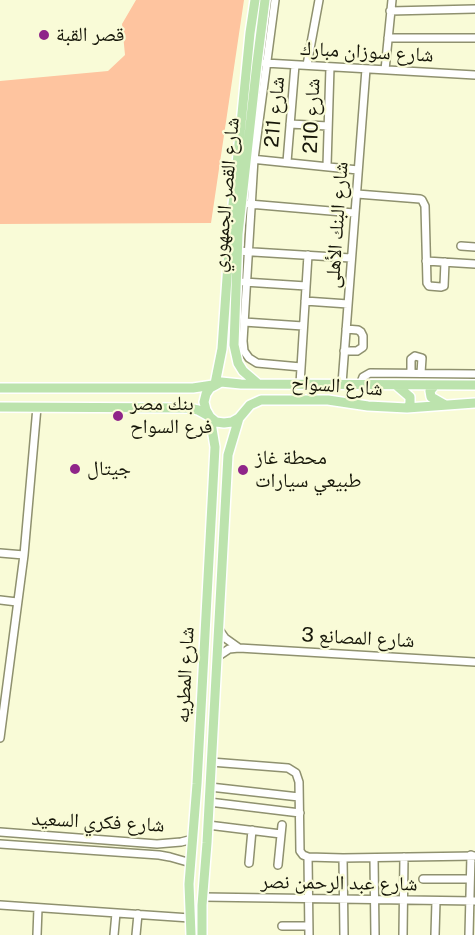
<!DOCTYPE html>
<html>
<head>
<meta charset="utf-8">
<style>
  body { margin:0 }
  canvas { display:block; background:#f9fbd7 }
</style>
</head>
<body>
<canvas width="475" height="935"></canvas>
<script>
const ctx = document.querySelector('canvas').getContext('2d');
ctx.lineJoin = 'round';
function fillPath(path, color) { ctx.fillStyle = color; ctx.fill(path, 'evenodd'); }
const shape = rows => new Path2D(rows.map(r => 'M' + r).join(''));
function trace(path, color, width, dash) { ctx.strokeStyle = color; ctx.lineWidth = width; ctx.lineCap = dash ? 'butt' : 'round'; ctx.setLineDash(dash || []); ctx.stroke(path); }
function label(font, color, halo, rows, align = 'center') {
  ctx.font = font + ' "Public Sans","Noto Naskh Arabic",sans-serif'; ctx.lineWidth = 4.5; ctx.setLineDash([]); ctx.textBaseline = 'middle'; ctx.strokeStyle = halo; ctx.fillStyle = color; for (const [text, x, y, turn = 0] of rows) {
    ctx.save(); ctx.translate(x, y); ctx.rotate((+turn || 0) * Math.PI / 180); ctx.textAlign = isNaN(turn) ? turn : align; if (halo) ctx.strokeText(text, 0, 0); ctx.fillText(text, 0, 0); ctx.restore();
  }
}
fillPath(shape([
  [136,0,244,0,211,223,0,224,0,81,108,71,125,55,122,24]
]), '#fec49f');
const minor = shape([
  [275,0,254,159,243,341,244,351,249,358,257,363,301,367],
  [390,11,475,9],
  [388,38,475,38],
  [265,63,475,75],
  [307,65,319,0],
  [385,70,392,0],
  [290,124,328,126],
  [251,159,358,170],
  [287,162,295,65],
  [327,166,330,67],
  [357,194,420,199,422,200,425,206,427,283,429,286,441,287,444,286,445,262],
  [249,204,354,213],
  [461,246,475,247],
  [237,251,351,258],
  [426,261,475,264],
  [244,282,306,286],
  [305,301,348,304],
  [244,322,303,326],
  [344,351,357,351,363,347,363,336,361,332,358,330,346,329],
  [411,373,411,359,415,356,422,358,421,373],
  [300,384,308,255],
  [342,384,366,69],
  [360,385,363,377,370,373,475,374],
  [0,553,24,555],
  [0,600,17,602],
  [218,628,225,638,239,648],
  [216,660,220,655,229,649,239,648,475,662],
  [0,738,24,555,37,407],
  [211,762,288,768,296,773,299,782,300,851,303,855,308,857],
  [210,787,299,797],
  [209,802,300,813],
  [208,825,281,834],
  [0,832,157,844,181,842,193,839],
  [0,844,159,855,170,857,191,863],
  [308,857,343,858,475,856],
  [308,857,309,935],
  [343,858,344,935],
  [374,858,375,935],
  [249,863,252,830],
  [278,865,282,825],
  [423,879,470,879],
  [203,897,475,901],
  [0,905,190,918],
  [282,926,308,926],
  [37,935,38,908],
  [114,935,116,913],
  [136,935,138,914],
  [403,935,404,857],
  [435,935,436,901],
  [469,935,471,855]
]);
const major = shape([
  [257,383,243,371,238,363,234,345,238,234,257,63,265,0],
  [215,384,222,349,230,235,250,33,255,0],
  [396,385,410,397,410,404,407,408],
  [435,385,430,391,431,397,445,405],
  [475,385,241,384,221,382,210,388,206,394,204,402,206,410,210,417,216,422,224,423,232,422,239,418,250,405,261,400,328,400,368,406,407,408,475,403],
  [0,388,193,388,213,385],
  [0,407,189,408,198,410,207,415],
  [191,935,189,884,197,784,215,447,210,417],
  [202,935,202,905,207,843,228,455,239,418]
]);
trace(minor, '#8f916f', 10);
trace(major, '#fff', 12);
trace(minor, '#fff', 7);
trace(major, '#bce3ad', 9);
for (const [x, y, r, color] of [
  [44,35,6,"#8f2589"],
  [118,416,6,"#8f2589"],
  [75,469,6,"#8f2589"],
  [243,470,6,"#8f2589"]
]) { const dot = new Path2D(); dot.arc(x, y, r, 0, 2 * Math.PI); ctx.fillStyle = color; ctx.fill(dot); trace(dot, '#f9fbd7', 2); }
label('20px', '#161609', '#f9fbd7', [
  ["قصر القبة",56,35],
  ["بنك مصر",130,404],
  ["فرع السواح",130,427],
  ["محطة غاز",255,458],
  ["طبيعي سيارات",255,481],
  ["جيتال",87,469]
], 'left');
label('20px', '#161609', '#f9fbd7', [
  ["شارع سوزان مبارك",367,52,3],
  ["شارع 211",275,112,-85],
  ["شارع 210",312,116,-88],
  ["شارع القصر الجمهوري",226,195,-85],
  ["شارع البنك الأهلى",337,225,-86],
  ["شارع السواح",337,386,4],
  ["شارع المصانع 3",358,638,3],
  ["شارع المطريه",185,675,-87],
  ["شارع فكري السعيد",98,822,3],
  ["شارع عبد الرحمن نصر",339,883,1]
]);
</script>
</body>
</html>
